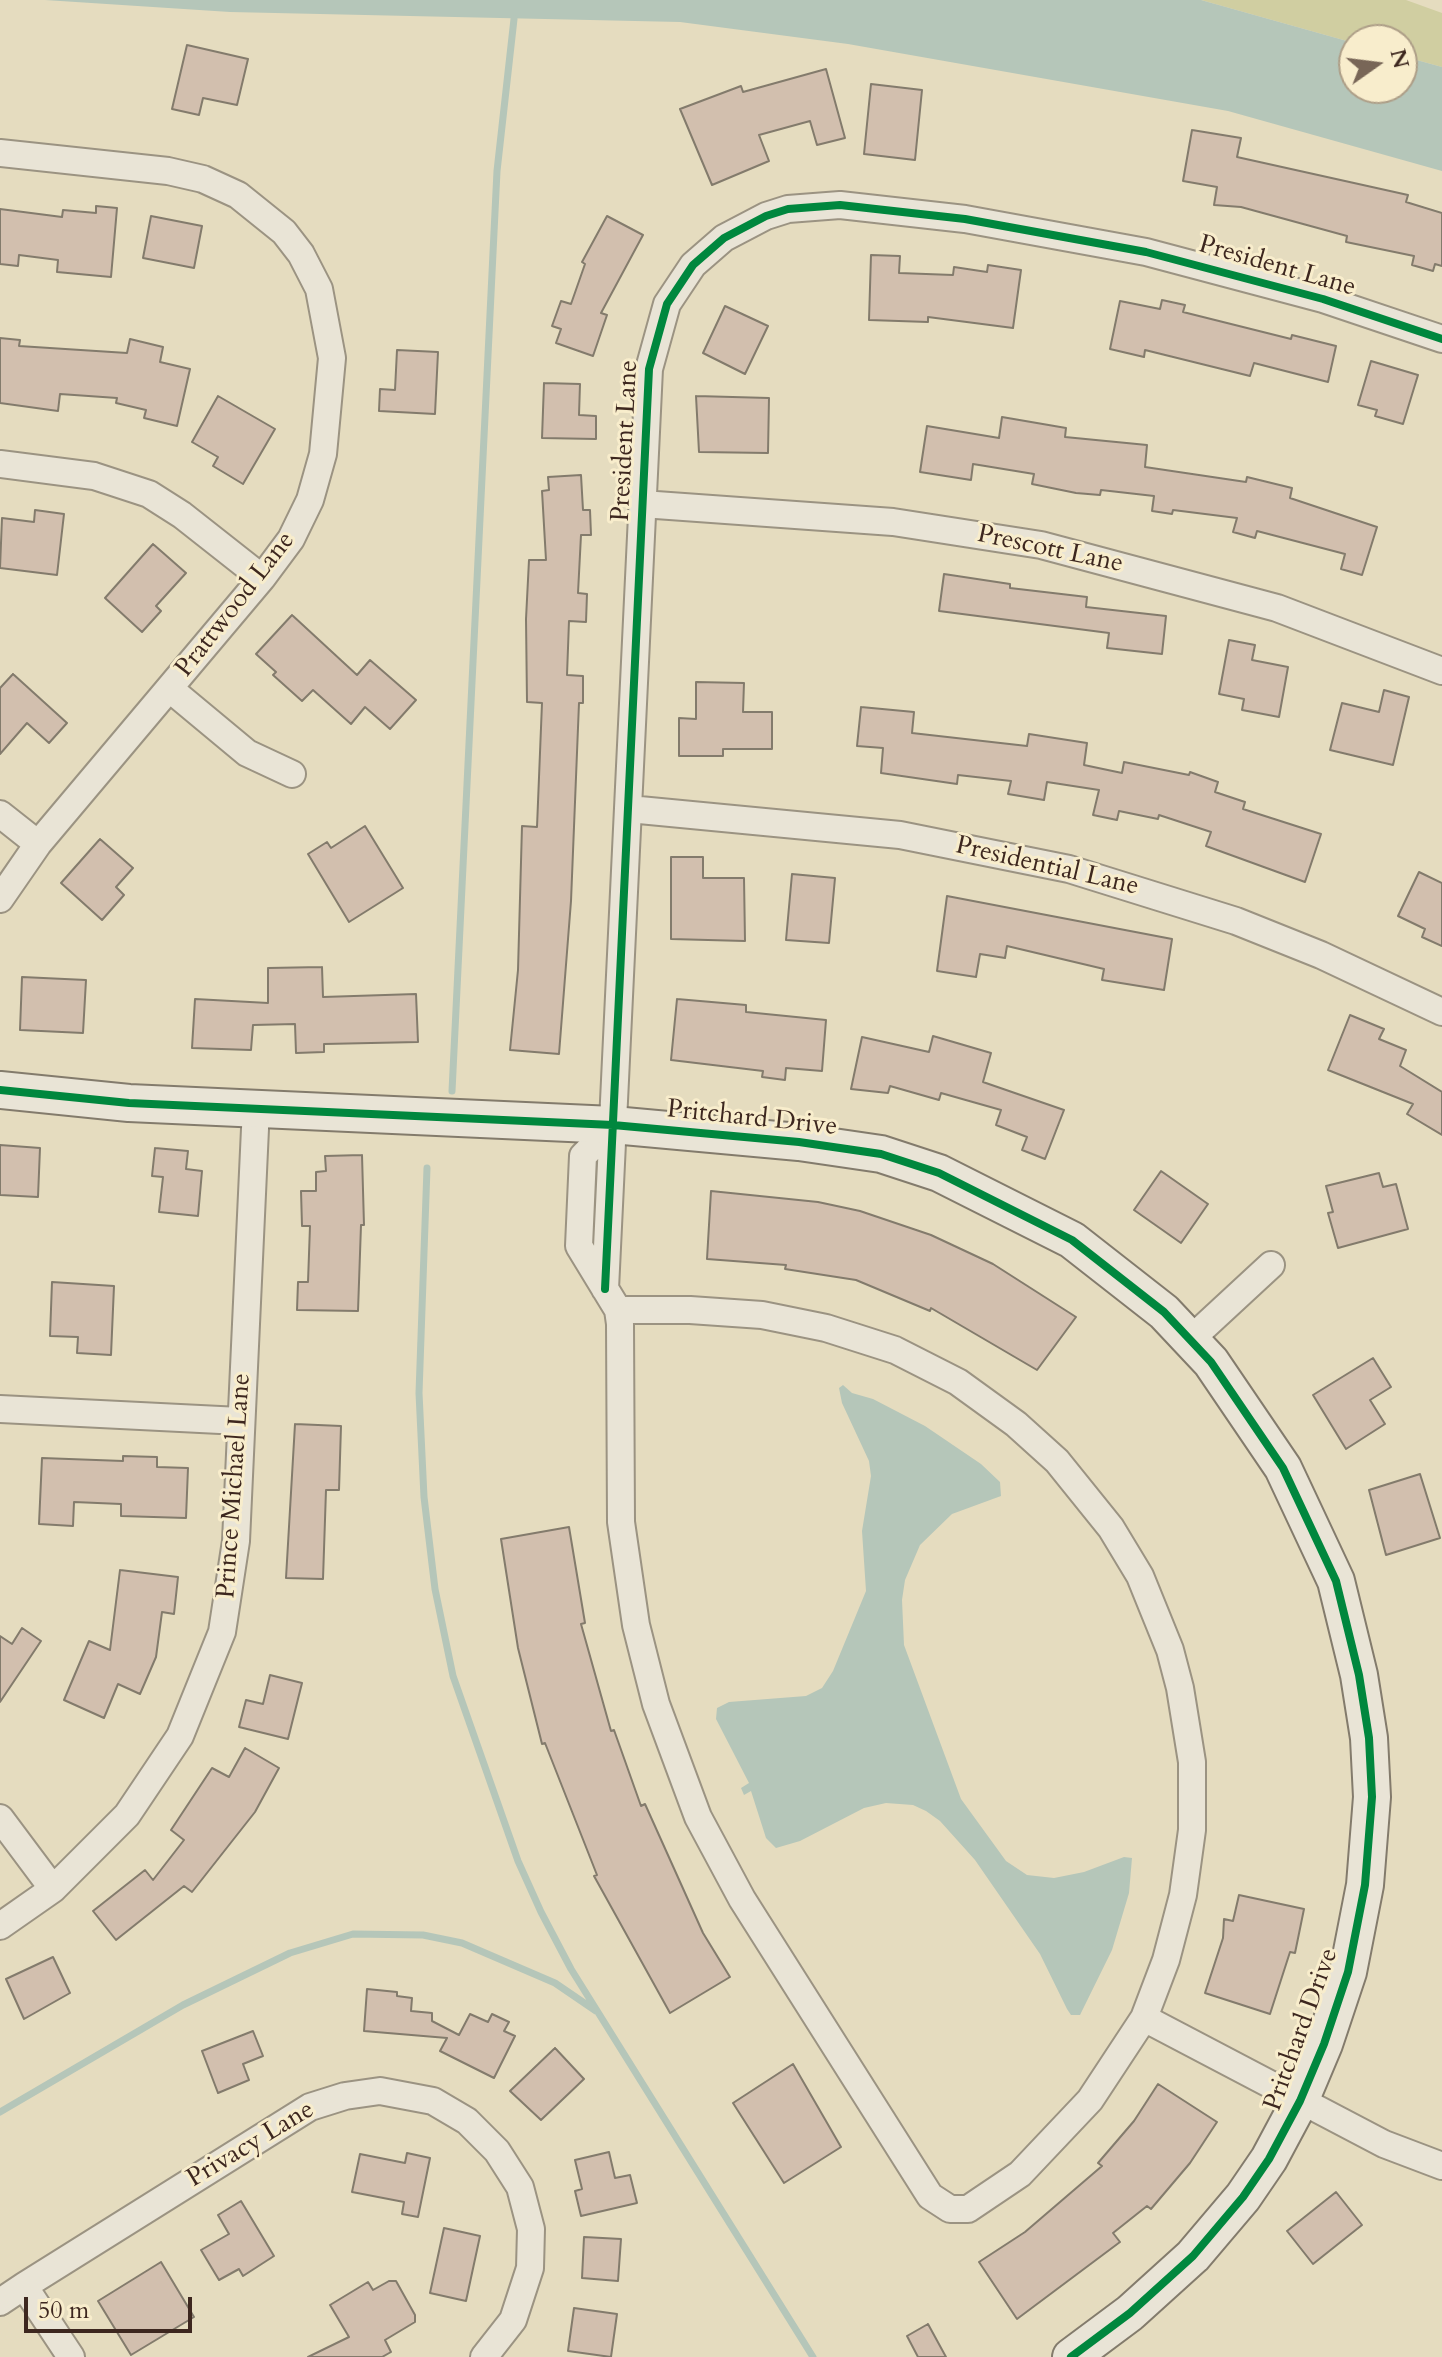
<!DOCTYPE html>
<html>
<head>
<meta charset="utf-8">
<style>
  body { margin:0 }
  #map { position:relative; width:1442px; height:2357px; overflow:hidden; background:#e5dcbf; font-family:Cardo,serif }
  canvas { display:block }
  .north { position:absolute; left:1338px; top:24px; width:80px; height:80px; box-sizing:border-box; background:#f8edcc; border:2px solid #ad9e87; border-radius:50%; rotate:76deg; font-size:22px; font-weight:700; line-height:32px; text-align:center; color:#3d271f }
  .north::after { content:''; display:block; margin:auto; width:28px; height:36px; background:#786657; clip-path:polygon(50% 0,100% 100%,50% 72%,0 100%) }
  .scale { position:absolute; left:24px; top:2297px; width:168px; height:36px; box-sizing:border-box; border:4px solid #3d271f; border-top:0; padding-left:10px; font-size:24px; line-height:28px; white-space:nowrap; color:#3d271f; -webkit-text-stroke:6px #f8edcc; paint-order:stroke }
</style>
</head>
<body>
<div id="map">
<canvas width="1442" height="2357"></canvas>
<div class="north">N</div>
<div class="scale">50 m</div>
</div>
<script>
const ctx = document.querySelector('canvas').getContext('2d');
ctx.lineJoin = 'round';
function fillPath(path, color) { ctx.fillStyle = color; ctx.fill(path, 'evenodd'); }
const shape = rows => new Path2D(rows.map(r => 'M' + r).join(''));
function trace(path, color, width, dash) { ctx.strokeStyle = color; ctx.lineWidth = width; ctx.lineCap = dash ? 'butt' : 'round'; ctx.setLineDash(dash || []); ctx.stroke(path); }
function label(font, color, halo, rows, align = 'center') {
  ctx.font = font + ' Cardo,serif'; ctx.lineWidth = 6; ctx.setLineDash([]); ctx.textBaseline = 'middle'; ctx.strokeStyle = halo; ctx.fillStyle = color; for (const [text, x, y, turn = 0] of rows) {
    ctx.save(); ctx.translate(x, y); ctx.rotate((+turn || 0) * Math.PI / 180); ctx.textAlign = isNaN(turn) ? turn : align; if (halo) ctx.strokeText(text, 0, 0); ctx.fillText(text, 0, 0); ctx.restore();
  }
}
fillPath(shape([
  [1201,0,1406,0,1442,13,1442,67,1402,56,1402,40,1354,43]
]), '#d0cea1');
fillPath(shape([
  [45,0,1201,0,1354,43,1354,88,1402,88,1402,56,1442,67,1442,171,1228,111,848,44,680,22,230,12],
  [843,1385,852,1393,873,1399,925,1426,981,1464,1000,1482,1001,1496,952,1514,920,1545,905,1580,902,1600,904,1645,961,1799,1006,1861,1027,1875,1054,1878,1084,1872,1124,1857,1132,1858,1129,1893,1112,1950,1080,2015,1071,2015,1067,2009,1040,1954,975,1860,940,1821,926,1811,913,1805,886,1803,864,1808,800,1841,776,1848,766,1838,751,1791,744,1795,741,1788,749,1783,716,1719,717,1708,729,1702,806,1696,822,1688,833,1671,866,1591,862,1531,871,1476,869,1461,842,1403,839,1388]
]), '#b5c6b9');
trace(shape([
  [452,1091,497,171,514,19],
  [427,1168,419,1393,424,1497,435,1589,453,1676,518,1861,541,1912,571,1969,813,2357],
  [0,2112,183,2005,290,1953,353,1934,423,1935,462,1943,555,1983,596,2011]
]), '#b5c6b9', 7);
const building = shape([
  [187,45,248,59,237,105,203,98,199,115,172,109,187,45],
  [826,69,845,138,817,145,810,121,759,135,769,161,712,185,680,109,741,86,743,92,826,69],
  [871,84,922,90,915,160,864,154,871,84],
  [1192,130,1241,138,1237,157,1408,195,1406,202,1442,213,1442,266,1435,264,1433,271,1412,265,1414,256,1346,242,1347,236,1241,207,1214,205,1217,187,1183,181,1192,130],
  [96,206,117,208,111,277,57,272,58,260,19,255,18,266,0,264,0,209,62,217,63,210,96,213,96,206],
  [151,216,202,226,194,268,143,258,151,216],
  [607,216,643,235,601,313,607,315,593,356,556,343,561,329,552,326,561,301,571,304,585,264,582,262,607,216],
  [871,255,900,256,899,273,953,275,954,267,987,272,988,265,1021,270,1013,328,928,317,928,322,869,320,871,255],
  [1162,300,1185,305,1183,312,1291,339,1292,335,1336,346,1328,382,1254,363,1250,376,1145,350,1144,357,1110,349,1120,301,1160,309,1162,300],
  [725,306,768,326,745,374,703,353,725,306],
  [0,338,20,340,19,346,127,353,130,339,163,347,160,362,190,369,177,426,144,418,146,410,116,403,117,398,60,394,58,411,0,403,0,338],
  [397,350,438,352,435,414,379,411,380,389,395,390,397,350],
  [1371,361,1418,375,1403,424,1375,416,1377,410,1358,405,1371,361],
  [544,383,580,384,579,415,596,416,596,439,542,438,544,383],
  [218,396,275,429,243,484,213,466,218,457,192,442,218,396],
  [696,396,769,398,768,453,699,452,696,396],
  [1002,417,1066,428,1065,437,1147,445,1145,467,1246,482,1247,477,1292,488,1290,498,1377,527,1362,575,1341,569,1345,554,1257,531,1255,538,1233,532,1237,518,1173,510,1172,514,1152,511,1154,496,1101,490,1100,495,1076,493,1032,484,1034,474,973,464,971,480,920,472,927,426,999,438,1002,417],
  [581,475,583,510,590,510,591,535,581,535,578,593,587,594,586,622,569,621,567,675,583,676,583,703,579,703,571,901,559,1054,510,1050,518,970,522,826,537,827,542,703,527,702,526,619,529,560,546,560,542,491,549,490,548,477,581,475],
  [35,510,64,514,57,575,0,568,2,518,34,522,35,510],
  [153,544,186,573,156,606,161,611,142,632,105,598,153,544],
  [944,574,1010,584,1010,588,1087,597,1086,607,1166,616,1162,654,1107,648,1109,633,939,611,944,574],
  [292,615,357,675,370,660,416,700,390,729,365,707,351,724,313,690,302,701,273,675,276,672,256,654,292,615],
  [1229,640,1255,645,1252,660,1288,667,1279,717,1242,710,1244,699,1219,694,1229,640],
  [13,674,67,723,49,743,27,723,0,754,0,688,13,674],
  [696,682,744,683,743,712,772,712,772,749,723,749,723,756,679,756,679,718,696,719,696,682],
  [1384,690,1409,697,1393,765,1330,750,1342,703,1379,712,1384,690],
  [861,707,914,712,912,733,1027,746,1029,734,1087,743,1084,765,1122,773,1124,762,1189,775,1190,772,1218,782,1215,792,1245,802,1243,809,1321,834,1305,882,1206,846,1211,832,1159,815,1158,819,1119,811,1117,820,1093,815,1099,790,1047,782,1044,800,1008,794,1011,781,958,775,957,784,881,773,883,748,857,746,861,707],
  [365,826,403,888,349,922,308,854,327,842,331,848,365,826],
  [100,839,133,868,116,887,124,895,102,920,61,883,100,839],
  [671,857,703,857,703,878,744,878,745,941,671,939,671,857],
  [1419,872,1442,883,1442,946,1422,937,1425,929,1398,916,1419,872],
  [792,874,835,878,829,943,786,940,792,874],
  [947,896,1172,939,1164,990,1102,980,1104,969,1007,946,1005,958,980,954,976,977,937,971,947,896],
  [322,967,323,997,416,994,418,1042,324,1044,324,1052,296,1053,295,1024,253,1025,251,1050,192,1048,195,999,268,1003,268,968,322,967],
  [22,977,86,980,83,1033,20,1030,22,977],
  [677,999,746,1005,746,1012,826,1020,822,1071,786,1068,785,1080,762,1077,763,1071,671,1060,677,999],
  [1350,1015,1384,1029,1379,1039,1406,1050,1400,1066,1442,1092,1442,1135,1407,1114,1413,1104,1328,1070,1350,1015],
  [933,1036,991,1053,983,1082,1064,1110,1045,1159,1022,1150,1027,1137,996,1125,1001,1110,941,1093,939,1100,890,1086,888,1093,851,1089,862,1037,929,1052,933,1036],
  [0,1145,40,1148,38,1197,0,1195,0,1145],
  [155,1148,188,1151,186,1169,202,1171,198,1216,159,1212,163,1177,152,1176,155,1148],
  [362,1155,364,1225,361,1225,358,1311,297,1310,298,1282,308,1282,310,1226,302,1226,301,1191,316,1191,316,1172,326,1171,325,1156,362,1155],
  [1161,1171,1208,1204,1181,1243,1134,1210,1161,1171],
  [1379,1173,1383,1187,1396,1184,1408,1229,1338,1248,1328,1213,1333,1212,1326,1186,1379,1173],
  [711,1191,818,1202,860,1211,931,1235,993,1264,1076,1317,1037,1370,931,1308,930,1311,856,1280,785,1269,786,1265,707,1259,711,1191],
  [52,1282,114,1286,111,1355,77,1353,78,1337,50,1336,52,1282],
  [1373,1358,1391,1387,1370,1400,1385,1424,1346,1449,1313,1395,1373,1358],
  [295,1424,341,1426,339,1490,326,1490,323,1579,286,1578,295,1424],
  [123,1456,157,1457,157,1467,188,1468,186,1518,121,1516,121,1504,74,1502,73,1526,39,1524,42,1458,123,1461,123,1456],
  [1420,1474,1440,1538,1386,1555,1369,1490,1420,1474],
  [569,1527,585,1623,581,1624,611,1731,614,1730,641,1806,645,1804,703,1933,730,1977,670,2013,594,1876,597,1875,545,1743,542,1744,518,1648,501,1539,569,1527],
  [120,1570,178,1577,174,1614,162,1612,156,1657,140,1694,118,1684,104,1718,64,1700,89,1641,110,1650,120,1570],
  [22,1628,41,1641,0,1702,0,1636,12,1644,22,1628],
  [270,1675,302,1683,288,1739,239,1727,246,1700,263,1704,270,1675],
  [245,1748,279,1768,255,1812,192,1892,184,1886,116,1940,93,1911,145,1870,153,1880,184,1840,171,1830,212,1768,229,1777,245,1748],
  [1239,1895,1304,1909,1295,1953,1290,1952,1270,2014,1205,1993,1223,1938,1224,1919,1233,1921,1239,1895],
  [53,1957,70,1993,24,2019,6,1979,53,1957],
  [367,1989,397,1992,397,1996,412,1998,411,2011,432,2013,432,2021,459,2035,470,2014,488,2022,492,2014,509,2022,504,2031,515,2036,494,2078,440,2051,447,2038,364,2031,367,1989],
  [253,2031,263,2056,243,2064,249,2080,218,2093,202,2051,253,2031],
  [555,2048,584,2079,541,2120,510,2091,555,2048],
  [793,2064,841,2147,784,2183,733,2103,793,2064],
  [1158,2084,1217,2122,1190,2163,1151,2209,1147,2206,1113,2233,1120,2242,1017,2319,979,2262,1025,2232,1102,2166,1098,2163,1134,2121,1158,2084],
  [609,2152,615,2178,630,2175,637,2203,581,2216,575,2191,582,2189,575,2160,609,2152],
  [407,2153,430,2158,418,2217,402,2214,404,2202,352,2192,360,2154,405,2163,407,2153],
  [1336,2192,1362,2225,1313,2264,1287,2231,1336,2192],
  [241,2201,274,2256,243,2276,239,2269,219,2280,201,2250,229,2234,218,2215,241,2201],
  [444,2228,480,2236,466,2301,430,2293,444,2228],
  [584,2237,621,2239,618,2281,582,2278,584,2237],
  [161,2262,194,2317,131,2355,98,2301,161,2262],
  [389,2281,396,2281,415,2315,415,2322,385,2340,391,2352,382,2357,308,2357,349,2337,330,2305,368,2282,373,2290,389,2281],
  [574,2308,617,2314,611,2357,568,2351,574,2308],
  [928,2324,946,2357,918,2357,907,2336,928,2324]
]);
fillPath(building, '#d2bfae');
trace(building, '#837b6c', 2);
const street = shape([
  [0,153,168,171,203,179,238,195,284,232,301,254,319,289,332,358,323,454,310,500,291,539,262,578,38,844,0,899],
  [0,464,94,476,149,494,182,515,262,578],
  [642,504,893,522,1041,545,1277,608,1442,671],
  [170,689,247,753,292,774],
  [629,809,900,835,1069,869,1236,921,1321,955,1442,1012],
  [0,814,38,844],
  [613,1125,583,1156,579,1246,618,1310,620,1324,621,1522,636,1625,656,1704,698,1817,742,1899,930,2196,950,2209,968,2209,1020,2174,1090,2100,1144,2018,1384,2144,1442,2166],
  [605,1289,649,369,667,304,693,265,724,238,766,216,788,209,840,205,965,219,1146,252,1323,299,1442,339],
  [618,1310,690,1310,762,1315,826,1328,895,1350,958,1382,1016,1424,1057,1461,1111,1528,1140,1576,1170,1650,1180,1688,1192,1762,1192,1830,1183,1895,1166,1960,1144,2018],
  [1191,1339,1271,1265],
  [0,1409,240,1421],
  [0,1818,53,1889],
  [0,1926,53,1889,127,1815,180,1736,222,1632,236,1541,256,1107],
  [0,2302,24,2286],
  [71,2357,24,2286,310,2107,345,2096,380,2091,433,2101,467,2121,497,2151,520,2187,531,2229,530,2268,513,2320,484,2357]
]);
const secondary = shape([
  [0,1090,129,1103,613,1125,799,1142,881,1154,939,1173,1072,1240,1164,1312,1211,1362,1283,1468,1336,1581,1359,1675,1369,1738,1372,1797,1365,1885,1348,1972,1324,2044,1300,2101,1269,2159,1243,2197,1193,2256,1130,2313,1071,2357]
]);
trace(street, '#9b9382', 30);
trace(secondary, '#837b6c', 40);
trace(street, '#e9e4d6', 26);
trace(secondary, '#e9e4d6', 36);
trace(shape([
  [0,1090,129,1103,613,1125,799,1142,881,1154,939,1173,1072,1240,1164,1312,1211,1362,1283,1468,1336,1581,1359,1675,1369,1738,1372,1797,1365,1885,1348,1972,1324,2044,1300,2101,1269,2159,1243,2197,1193,2256,1130,2313,1071,2357],
  [605,1289,649,369,667,304,693,265,724,238,766,216,788,209,840,205,965,219,1146,252,1323,299,1442,339]
]), '#00873e', 8);
label('26px', '#3d271f', '#f8edcc', [
  ["President Lane",1277,267,16],
  ["President Lane",626,441,-87],
  ["Prescott Lane",1050,550,12],
  ["Prattwood Lane",236,605,-52],
  ["Presidential Lane",1047,867,13],
  ["Pritchard Drive",752,1119,6],
  ["Prince Michael Lane",235,1486,-86],
  ["Pritchard Drive",1302,2030,-70],
  ["Privacy Lane",251,2145,-31]
]);
</script>
</body>
</html>
